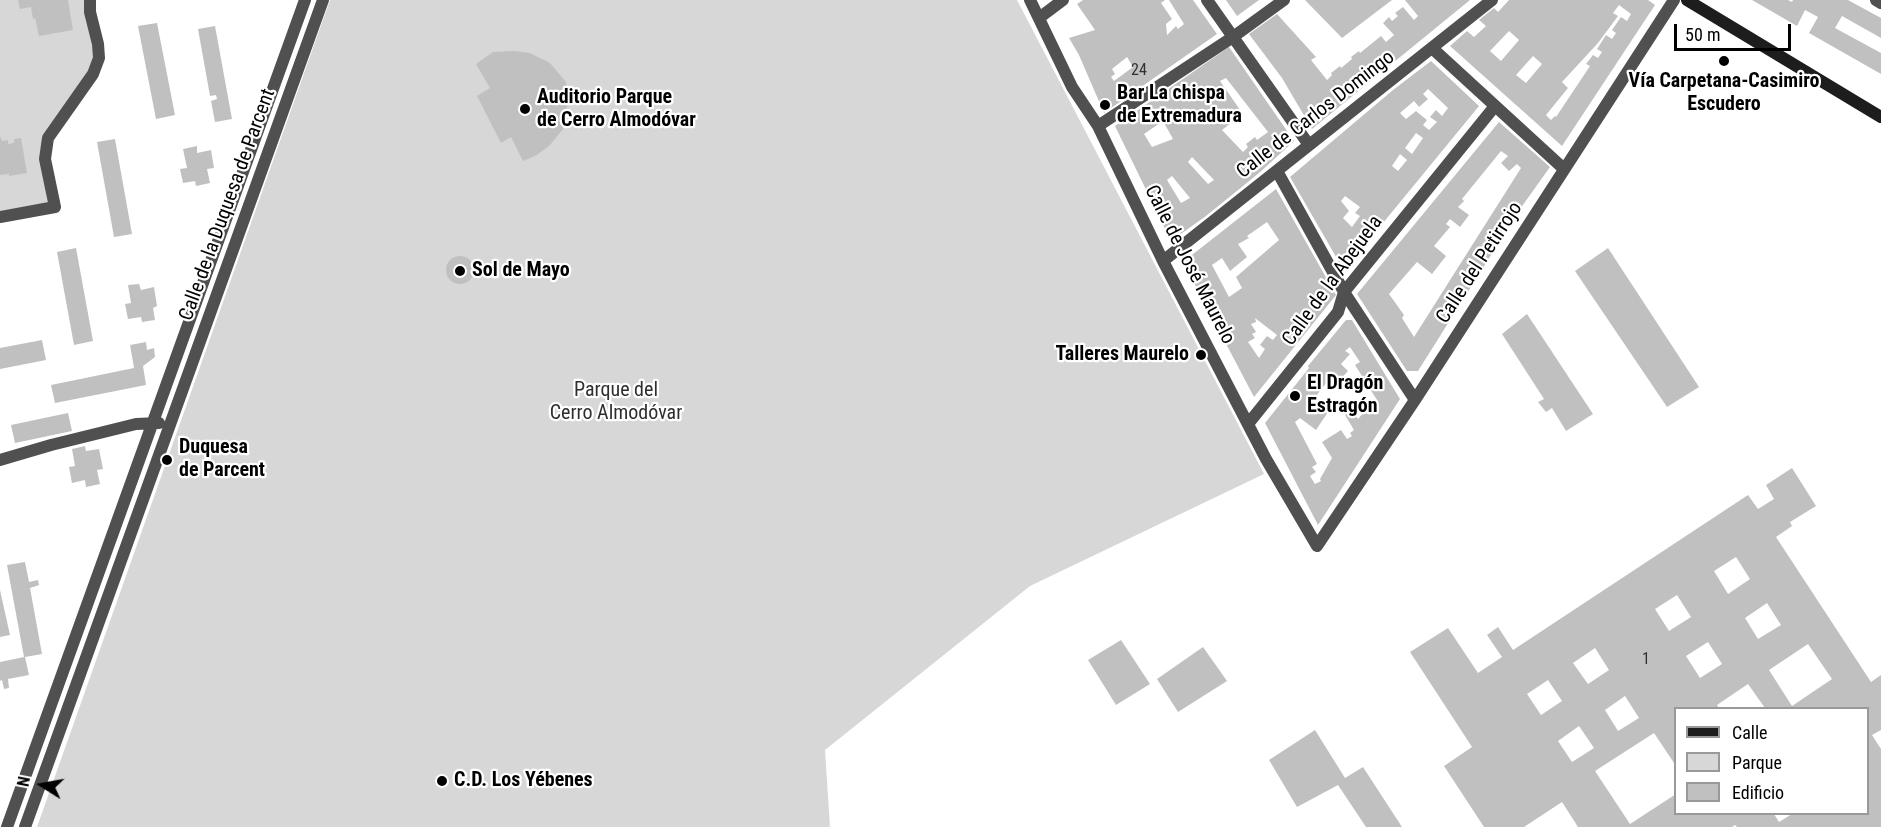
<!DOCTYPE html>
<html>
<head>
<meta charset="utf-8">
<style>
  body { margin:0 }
  #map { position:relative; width:1881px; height:827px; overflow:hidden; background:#fff; font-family:"Roboto Condensed",sans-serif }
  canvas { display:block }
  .legend { position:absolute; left:1674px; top:707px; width:195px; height:108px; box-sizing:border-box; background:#fff; border:2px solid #999; margin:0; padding:8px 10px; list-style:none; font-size:18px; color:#000 }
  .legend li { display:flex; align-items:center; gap:12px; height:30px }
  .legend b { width:30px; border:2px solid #999 }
  .north { position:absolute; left:12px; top:755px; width:60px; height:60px; -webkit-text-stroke:4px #fff; paint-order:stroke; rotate:281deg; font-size:16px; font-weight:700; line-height:24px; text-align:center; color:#000 }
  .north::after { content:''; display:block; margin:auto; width:21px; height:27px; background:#000; clip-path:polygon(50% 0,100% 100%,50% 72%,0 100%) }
  .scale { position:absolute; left:1674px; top:24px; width:117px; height:27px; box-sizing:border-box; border:3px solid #000; border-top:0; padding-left:8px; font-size:18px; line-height:21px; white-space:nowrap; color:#000; -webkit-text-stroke:4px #fff; paint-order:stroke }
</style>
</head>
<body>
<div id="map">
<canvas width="1881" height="827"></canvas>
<ul class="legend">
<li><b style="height:8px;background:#1d1d1d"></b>Calle</li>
<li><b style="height:16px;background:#d7d7d7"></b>Parque</li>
<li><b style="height:16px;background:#c0c0c0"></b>Edificio</li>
</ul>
<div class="north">N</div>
<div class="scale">50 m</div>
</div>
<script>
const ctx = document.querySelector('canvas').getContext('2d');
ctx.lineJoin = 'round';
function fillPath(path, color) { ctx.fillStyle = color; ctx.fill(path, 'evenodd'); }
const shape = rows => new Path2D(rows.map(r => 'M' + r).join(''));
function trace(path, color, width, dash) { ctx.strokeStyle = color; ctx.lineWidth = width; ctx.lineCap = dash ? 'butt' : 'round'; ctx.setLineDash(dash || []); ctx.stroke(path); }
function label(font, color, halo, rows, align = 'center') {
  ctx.font = font + ' "Roboto Condensed",sans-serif'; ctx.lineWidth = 4.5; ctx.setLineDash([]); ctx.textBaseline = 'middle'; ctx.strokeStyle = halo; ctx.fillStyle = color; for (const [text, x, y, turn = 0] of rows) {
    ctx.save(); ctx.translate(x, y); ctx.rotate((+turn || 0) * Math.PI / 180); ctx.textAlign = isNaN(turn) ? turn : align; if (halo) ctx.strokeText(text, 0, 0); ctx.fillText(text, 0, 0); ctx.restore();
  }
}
fillPath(shape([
  [0,0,91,0,99,58,48,138,55,207,0,217],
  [330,0,1017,0,1264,474,1030,586,825,750,830,827,37,827]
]), '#d7d7d7');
fillPath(shape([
  [18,0,68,0,73,30,39,36,35,18,33,19,31,7,20,9],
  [1083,0,1165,0,1161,3,1172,19,1166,24,1167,35,1176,26,1178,29,1184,24,1169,0,1193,0,1217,34,1104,113,1079,55,1069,38,1095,30,1077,4],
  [1127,57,1133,67,1114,81,1111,77,1115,74,1112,69],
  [1226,0,1259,0,1237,16],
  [1305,0,1392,0,1342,38],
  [1405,0,1470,0,1312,129,1282,78,1249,34,1277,14,1316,57,1311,60,1327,80,1332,75,1331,73,1340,66,1341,68,1352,59,1351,57,1359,51,1360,53,1381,36,1386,42,1394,35,1383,23,1389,17,1392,21,1398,16,1395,13,1403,7,1414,20,1418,16],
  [1509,0,1648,0,1655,5,1562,146,1450,46,1467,31,1474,37,1486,26,1479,20,1494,8,1498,12],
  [1619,5,1631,14,1627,21,1621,17,1612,30,1616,33,1612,39,1606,35,1597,49,1602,52,1598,58,1593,55,1586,64,1590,66,1556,117,1555,116,1551,120,1546,115,1568,88,1562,82,1598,43,1618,16,1613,13],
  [1509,31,1519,40,1501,61,1490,51],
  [1533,56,1542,64,1526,83,1516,75],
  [1752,0,1788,0,1792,2,1793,0,1848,0,1881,18,1881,38,1842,16,1835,28,1881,53,1881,74,1809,33,1818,17,1805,10,1797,26],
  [157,23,175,115,156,119,138,26],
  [215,26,232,119,215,122,211,101,217,99,216,95,210,96,198,29],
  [1229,47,1294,141,1259,173,1206,216,1171,241,1115,126],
  [1226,78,1268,132,1257,140,1255,137,1246,144,1248,147,1243,152,1222,130,1243,114,1220,81],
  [1163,121,1173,139,1152,147,1144,134],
  [1192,157,1214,180,1208,184,1188,162],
  [1172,176,1190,198,1181,203,1167,180],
  [514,51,530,53,550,63,566,82,569,98,563,129,550,145,537,155,523,161,511,137,501,143,477,96,490,88,476,64,493,52],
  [1431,61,1479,106,1383,223,1348,269,1343,269,1290,177,1393,90],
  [1428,89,1448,108,1442,116,1436,110,1430,117,1437,122,1429,130,1423,125,1427,120,1416,111,1406,119,1400,113,1414,101,1419,107,1428,99,1423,94],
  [1416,133,1423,138,1412,154,1405,148],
  [1400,154,1407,160,1398,171,1392,166],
  [1345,196,1360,207,1355,213,1360,216,1352,227,1343,218,1349,211,1341,201],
  [1499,122,1550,167,1520,209,1418,371,1407,371,1357,294],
  [1501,151,1508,156,1501,163,1509,171,1517,164,1521,168,1414,337,1402,318,1404,315,1389,294,1417,262,1432,274,1446,256,1434,246,1450,227,1446,224,1450,219,1460,227,1469,215,1458,207,1464,201,1462,199],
  [0,136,2,141,8,140,8,144,14,143,14,139,21,138,27,173,9,176,9,174,0,175],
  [115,139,132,234,114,237,97,142],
  [197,146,197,153,211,150,214,168,207,169,210,183,196,186,195,181,183,183,180,169,187,168,183,149],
  [1276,189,1336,295,1254,397,1183,262],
  [1267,222,1279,240,1236,277,1242,288,1229,297,1212,265,1222,258,1230,271,1247,257,1238,244,1249,238,1247,236],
  [1255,318,1277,335,1273,340,1267,336,1260,345,1265,349,1259,358,1248,342,1255,338,1252,334,1256,332,1251,324,1256,322],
  [76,248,93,341,74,345,57,252],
  [1608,248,1699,387,1667,407,1575,271],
  '446 270a14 14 0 1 1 28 0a14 14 0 1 1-28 0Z',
  [139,284,141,290,154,287,157,306,153,308,155,320,142,322,141,317,128,319,125,304,131,303,128,285],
  [1527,314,1593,414,1566,431,1552,408,1546,412,1538,402,1544,399,1502,334],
  [1346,320,1352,320,1400,399,1318,525,1265,423,1309,368,1308,366],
  [1350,347,1360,362,1355,365,1377,400,1371,409,1368,407,1359,418,1358,419,1351,409,1345,415,1354,430,1350,433,1352,436,1347,439,1341,430,1322,442,1332,458,1320,479,1321,481,1315,484,1310,476,1316,472,1312,467,1317,464,1295,422,1300,418,1316,430,1328,412,1313,400,1327,382,1333,387,1348,371,1341,364,1350,354,1345,351],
  [42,340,46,360,0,369,0,348],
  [146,342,147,350,154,348,155,357,143,366,146,385,55,403,51,385,134,368,130,345],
  [68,413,72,431,15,443,11,425],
  [85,446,86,451,99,449,103,469,97,470,100,484,86,487,85,480,72,483,69,467,75,466,72,449],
  [1792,468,1816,506,1790,522,1792,526,1776,537,1871,682,1881,675,1881,730,1872,735,1881,749,1881,827,1737,827,1735,825,1732,827,1578,827,1562,802,1524,827,1484,827,1444,766,1472,747,1410,652,1448,628,1478,673,1502,657,1487,635,1498,627,1513,650,1748,495,1758,509,1774,499,1766,485],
  [1736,557,1750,579,1728,594,1714,571],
  [1677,595,1691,617,1669,631,1655,609],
  [1767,603,1781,625,1758,639,1745,618],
  [1708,642,1722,664,1700,678,1686,656],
  [1808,644,1832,679,1792,706,1769,670],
  [1595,648,1609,670,1588,684,1573,663],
  [1548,680,1562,701,1541,715,1527,694],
  [1748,684,1765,708,1868,708,1868,814,1792,814,1779,822,1774,814,1676,814,1676,794,1630,824,1595,771,1654,733,1676,766,1676,708,1719,708,1717,705],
  [1625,696,1639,718,1618,731,1605,710],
  [1579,726,1594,748,1572,762,1558,741],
  [25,562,29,582,38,580,39,585,30,588,42,654,25,657,29,675,8,679,9,688,4,689,2,680,0,681,0,662,24,657,7,565],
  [0,590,10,635,0,637],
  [1121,640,1150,684,1116,705,1088,660],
  [1203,647,1227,681,1178,712,1157,679],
  [1315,730,1345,778,1363,767,1402,827,1366,827,1338,785,1297,807,1269,760]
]), '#c0c0c0');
trace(shape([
  [1030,0,1072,87,1098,126,1163,261,1266,459,1317,546,1415,400,1674,0],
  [1207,0,1309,145],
  [1876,0,1881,3],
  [1039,18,1063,0],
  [1432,48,1564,169],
  [1098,126,1233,37,1284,0],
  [1277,171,1344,292,1415,400],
  [0,217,55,207,45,159,48,138,93,74,99,58,98,44,90,12,90,0],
  [1163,261,1492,0],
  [1248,424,1338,312,1344,292,1495,106],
  [0,460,51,445,136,424,159,423],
  [7,827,305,0],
  [25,827,323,0]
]), '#505050', 12);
trace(shape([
  [1687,0,1881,117]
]), '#1d1d1d', 12);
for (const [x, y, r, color] of [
  [1724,61,6,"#000"],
  [1105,105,6,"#000"],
  [525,109,6,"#000"],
  [460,271,6,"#000"],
  [1201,355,6,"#000"],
  [1295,396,6,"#000"],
  [167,460,6,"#000"],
  [442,781,6,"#000"]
]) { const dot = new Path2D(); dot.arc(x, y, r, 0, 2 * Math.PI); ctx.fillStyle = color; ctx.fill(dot); trace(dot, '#fff', 2); }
label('16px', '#303030', null, [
  ["24",1139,71],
  ["1",1646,660]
]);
label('bold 20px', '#000', '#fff', [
  ["Vía Carpetana-Casimiro",1724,82,"center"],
  ["Escudero",1724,105,"center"],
  ["Bar La chispa",1117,94],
  ["de Extremadura",1117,117],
  ["Auditorio Parque",537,98],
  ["de Cerro Almodóvar",537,121],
  ["Sol de Mayo",472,271],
  ["Talleres Maurelo",1189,355,"right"],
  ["El Dragón",1307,384],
  ["Estragón",1307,407],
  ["Duquesa",179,448],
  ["de Parcent",179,471],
  ["C.D. Los Yébenes",454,781]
], 'left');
label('20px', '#000', '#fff', [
  ["Calle de Carlos Domingo",1316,115,-38],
  ["Calle de la Duquesa de Parcent",228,205,-70],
  ["Calle del Petirrojo",1480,263,-57],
  ["Calle de José Maurelo",1189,265,63],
  ["Calle de la Abejuela",1333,281,-54]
]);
label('20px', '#2e2e2e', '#fff', [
  ["Parque del",616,391],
  ["Cerro Almodóvar",616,414]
]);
</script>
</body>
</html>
